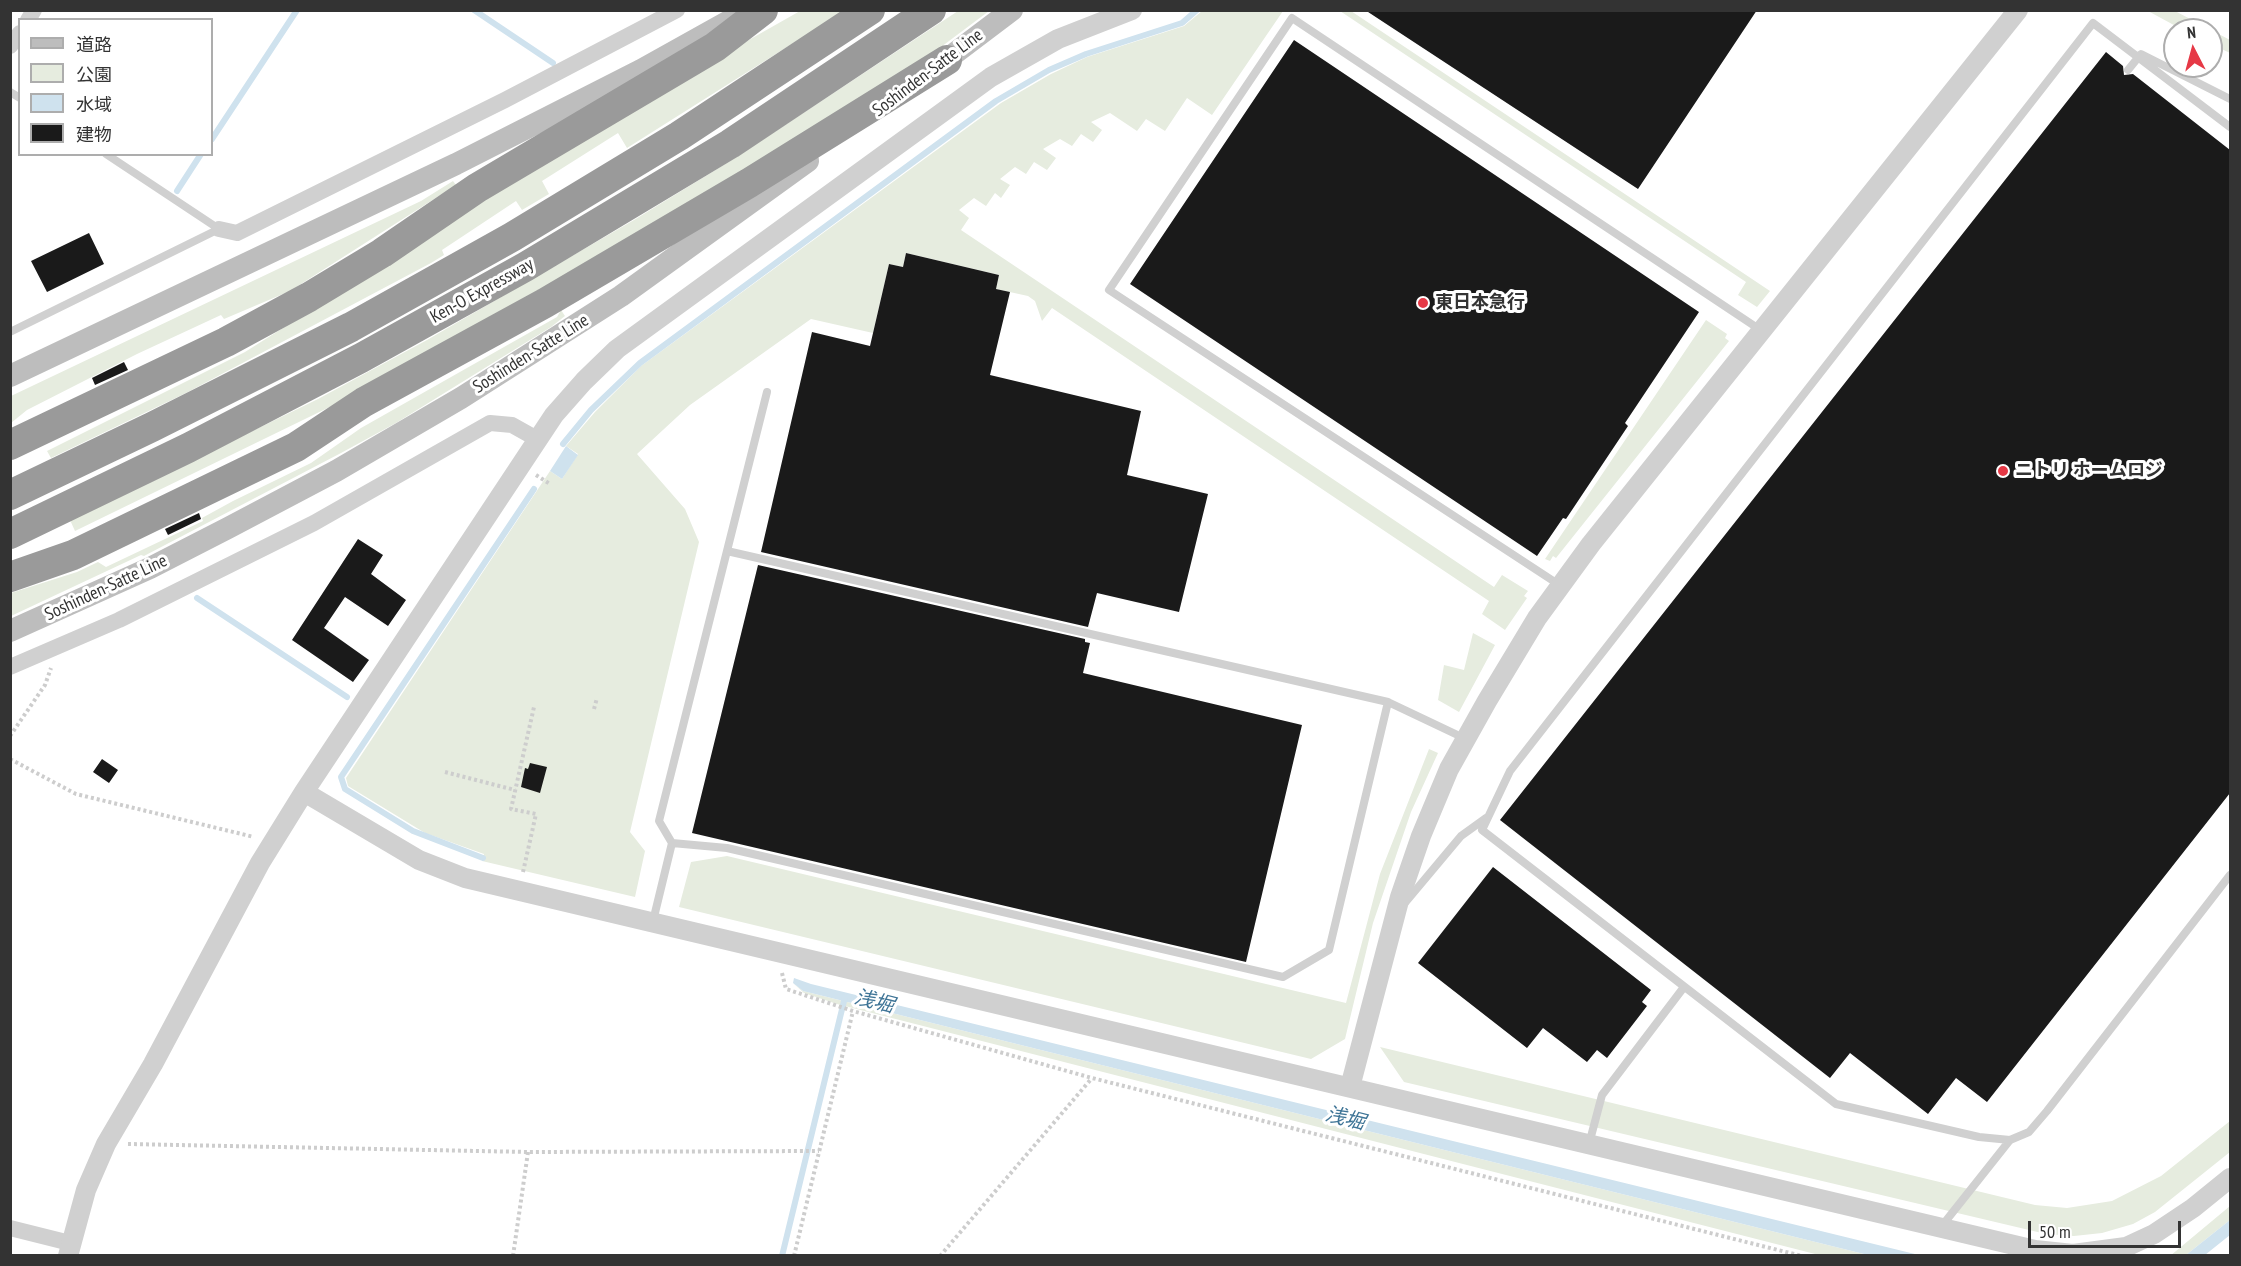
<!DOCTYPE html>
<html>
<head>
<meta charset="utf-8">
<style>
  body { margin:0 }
  #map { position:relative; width:2241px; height:1266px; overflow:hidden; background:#fff; font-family:"PT Sans Narrow","Noto Sans JP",sans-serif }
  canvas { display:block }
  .frame { position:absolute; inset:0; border:12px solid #333; pointer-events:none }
  .legend { position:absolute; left:18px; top:18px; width:195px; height:138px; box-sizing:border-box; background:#fff; border:2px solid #adadad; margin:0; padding:8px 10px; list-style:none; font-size:18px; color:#333 }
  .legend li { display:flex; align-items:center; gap:12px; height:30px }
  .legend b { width:30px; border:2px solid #adadad }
  .north { position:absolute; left:2163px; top:18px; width:60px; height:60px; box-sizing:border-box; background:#fff; border:2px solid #adadad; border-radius:50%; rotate:354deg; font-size:16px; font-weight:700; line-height:24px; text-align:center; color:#333 }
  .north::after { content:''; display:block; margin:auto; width:21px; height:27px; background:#e63946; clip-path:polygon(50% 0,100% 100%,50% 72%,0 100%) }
  .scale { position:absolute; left:2028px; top:1221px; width:153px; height:27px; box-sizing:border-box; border:3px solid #333; border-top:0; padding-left:8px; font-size:18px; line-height:21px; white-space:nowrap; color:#333; -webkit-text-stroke:4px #fff; paint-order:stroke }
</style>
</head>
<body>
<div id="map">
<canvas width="2241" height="1266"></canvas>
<div class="frame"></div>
<ul class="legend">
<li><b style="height:8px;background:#bdbdbd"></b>道路</li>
<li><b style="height:16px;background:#e6ecdf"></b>公園</li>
<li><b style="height:16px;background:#cfe2ee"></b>水域</li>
<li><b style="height:16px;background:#1a1a1a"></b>建物</li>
</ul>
<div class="north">N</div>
<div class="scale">50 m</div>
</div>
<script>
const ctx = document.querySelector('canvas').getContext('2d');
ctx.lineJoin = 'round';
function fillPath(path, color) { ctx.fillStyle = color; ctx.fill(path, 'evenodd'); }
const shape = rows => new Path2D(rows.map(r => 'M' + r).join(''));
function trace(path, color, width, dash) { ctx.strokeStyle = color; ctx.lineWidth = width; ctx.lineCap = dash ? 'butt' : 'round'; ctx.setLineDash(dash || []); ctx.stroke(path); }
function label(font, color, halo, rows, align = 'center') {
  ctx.font = font + ' "PT Sans Narrow","Noto Sans JP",sans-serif'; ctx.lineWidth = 6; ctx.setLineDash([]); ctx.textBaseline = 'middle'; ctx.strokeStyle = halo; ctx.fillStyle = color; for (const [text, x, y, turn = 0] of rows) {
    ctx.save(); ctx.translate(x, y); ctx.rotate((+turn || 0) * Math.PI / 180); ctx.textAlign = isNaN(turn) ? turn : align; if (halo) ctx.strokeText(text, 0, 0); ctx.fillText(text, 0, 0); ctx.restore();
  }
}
fillPath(shape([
  [800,11,844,11,627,148,618,133,542,181,549,194,522,210,516,201,442,250,444,255,431,263,186,393,51,458,47,451,245,352,650,96],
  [958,11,989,11,909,71,632,241,342,401,75,531,70,520,318,399,427,340,634,220,735,158],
  [1202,11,1283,11,1212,115,1187,98,1165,131,1146,119,1137,131,1110,113,1091,122,1102,130,1093,142,1081,134,1072,146,1060,139,1043,149,1056,158,1047,170,1034,162,1026,174,1015,167,1000,179,1010,185,1001,198,995,193,986,206,974,198,959,210,969,218,961,230,1494,587,1502,575,1528,591,1524,596,1527,598,1505,630,1482,614,1489,601,1052,308,1042,321,1035,301,1028,296,996,289,999,275,906,253,903,267,889,264,873,333,811,319,690,405,637,454,685,509,699,542,630,832,645,851,635,897,482,861,484,854,425,833,348,786,346,778,550,471,562,479,578,454,566,446,595,412,641,366,1001,103,1051,74,1087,57,1184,26],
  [1340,11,1351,11,1770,291,1757,307,1738,295,1746,282],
  [2148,11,2175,11,2230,40,2230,53,2211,44,2211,30,2183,30],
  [453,181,456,185,290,291,224,319,221,315,137,354,27,410,11,423,11,396,421,201],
  [561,310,565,316,551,327,396,423,341,453,144,556,141,555,11,616,11,593,77,572,98,562,106,567,203,521,202,518,233,501,311,463,361,428,557,317],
  [1706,320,1727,334,1725,338,1729,341,1556,558,1553,556,1550,561,1545,559],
  [1473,633,1495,645,1459,712,1438,700,1444,665,1464,670],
  [1429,749,1438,753,1411,812,1373,923,1345,1039,1311,1059,679,907,691,862,727,856,1346,1003,1380,874],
  [793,983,803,991,1868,1255,1819,1255,837,1004,804,993],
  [1380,1047,2035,1205,2067,1208,2112,1201,2161,1176,2230,1121,2230,1152,2155,1212,2133,1224,2102,1233,2074,1236,2046,1234,1404,1082],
  [2230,1206,2230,1220,2186,1255,2170,1256]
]), '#e6ecdf');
fillPath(shape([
  [566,446,578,455,562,479,550,471],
  [794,978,811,984,1919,1255,1868,1255,803,991,793,983],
  [2230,1220,2230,1235,2205,1255,2186,1255]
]), '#cfe2ee');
trace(shape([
  [474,10,553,63],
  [212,139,297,10],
  [177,191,201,154],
  [563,444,591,410,640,363,996,101,1049,70,1086,54,1182,23,1197,10],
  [197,598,347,697],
  [483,858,413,831,345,789,341,777,534,489],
  [782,1256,845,997]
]), '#cfe2ee', 6);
fillPath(shape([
  [1365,10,1757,10,1638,189],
  [1294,40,1699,312,1625,423,1628,426,1566,519,1563,518,1537,556,1130,284],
  [2106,52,2123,66,2124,75,2133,74,2230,150,2230,793,1987,1102,1956,1078,1928,1114,1850,1053,1830,1078,1500,820],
  [89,233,104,264,47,292,31,261],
  [906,253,999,275,996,289,1010,292,990,375,1141,411,1127,475,1208,494,1179,612,1097,593,1088,627,761,552,812,332,870,346,889,264,903,267],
  [124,362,128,370,95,385,92,378],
  [199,513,201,519,168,535,165,529],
  [358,539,383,555,371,574,406,600,388,626,345,597,324,628,369,660,353,682,292,640],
  [758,565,1085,639,1085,642,1090,643,1083,673,1302,725,1246,962,692,833],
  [102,759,118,770,109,783,93,772],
  [530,763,547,767,540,793,521,787,525,768,528,769],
  [1493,867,1651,990,1642,1002,1647,1006,1607,1058,1597,1050,1587,1062,1543,1028,1527,1048,1418,963]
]), '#1a1a1a');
trace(shape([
  [536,475,550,484],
  [594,709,597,698],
  [10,736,45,685,51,668],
  [10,759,76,794,254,837],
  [445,772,515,790],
  [523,872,536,814,511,809,534,707],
  [782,973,786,989,853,1011,1092,1078,1802,1256],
  [128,1144,528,1152,819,1151],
  [513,1256,528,1152],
  [794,1256,853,1011],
  [940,1256,1092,1078]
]), '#cdcdcd', 4, [3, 3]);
trace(shape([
  [2128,70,2141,54,2230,99],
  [10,92,20,98],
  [106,154,219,229],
  [10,332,219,229],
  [727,551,1388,702,1466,739],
  [1561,586,1109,290,1292,18,1762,331],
  [672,843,727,848,1283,977,1329,950,1388,702],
  [1404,904,1461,836,1486,818],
  [653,921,672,843,659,821,767,392],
  [2010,1140,1979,1137,1836,1104,1482,830,1510,771,2093,23,2230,127],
  [1589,1144,1602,1095,1684,987],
  [1941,1227,2010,1140,2029,1132,2047,1111,2230,875]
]), '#d0d0d0', 8);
trace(shape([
  [28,20,34,10],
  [10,46,20,33],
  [219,229,237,233,505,100,677,10],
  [10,667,119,620,314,523,490,423,512,425,537,439],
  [10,1228,70,1243]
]), '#d0d0d0', 16);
trace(shape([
  [304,792,419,860,465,878,2035,1250,2073,1254,2126,1247,2154,1234,2193,1208,2230,1178],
  [1350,1087,1400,897,1421,836,1449,769,1487,701,1537,618,1591,544,2018,10],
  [68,1256,86,1190,106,1144,153,1064,260,863,304,792,554,415,584,381,617,349,991,77,1058,39,1132,10]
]), '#d0d0d0', 20);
trace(shape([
  [934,69,1012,10],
  [10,376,456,164,641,70,736,17],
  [10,631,150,568,228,528,336,471,461,398,621,296,808,161]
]), '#bdbdbd', 22);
trace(shape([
  [10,445,226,342,309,297,382,253,477,188,715,47,763,10],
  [10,495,152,427,351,327,512,237,679,136,870,10],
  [10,534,188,448,361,358,525,267,730,144,931,10],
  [10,577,73,555,296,447,364,402,545,303,749,183,947,60]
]), '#9a9a9a', 30);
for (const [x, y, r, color] of [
  [1423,303,6,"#e63946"],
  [2003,471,6,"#e63946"]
]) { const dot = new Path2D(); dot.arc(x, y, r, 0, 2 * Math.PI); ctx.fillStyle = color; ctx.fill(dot); trace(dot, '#fff', 2); }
label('18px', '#333', '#fff', [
  ["Soshinden-Satte Line",928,73,-37],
  ["Ken-O Expressway",482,291,-29],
  ["Soshinden-Satte Line",531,354,-32],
  ["Soshinden-Satte Line",106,588,-25]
]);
label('bold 18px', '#333', '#fff', [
  ["東日本急行",1435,303],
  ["ニトリ ホームロジ",2015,471]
], 'left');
label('italic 20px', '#3f7597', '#fff', [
  ["浅堀",874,1002,14],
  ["浅堀",1345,1119,14]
]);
</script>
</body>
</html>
